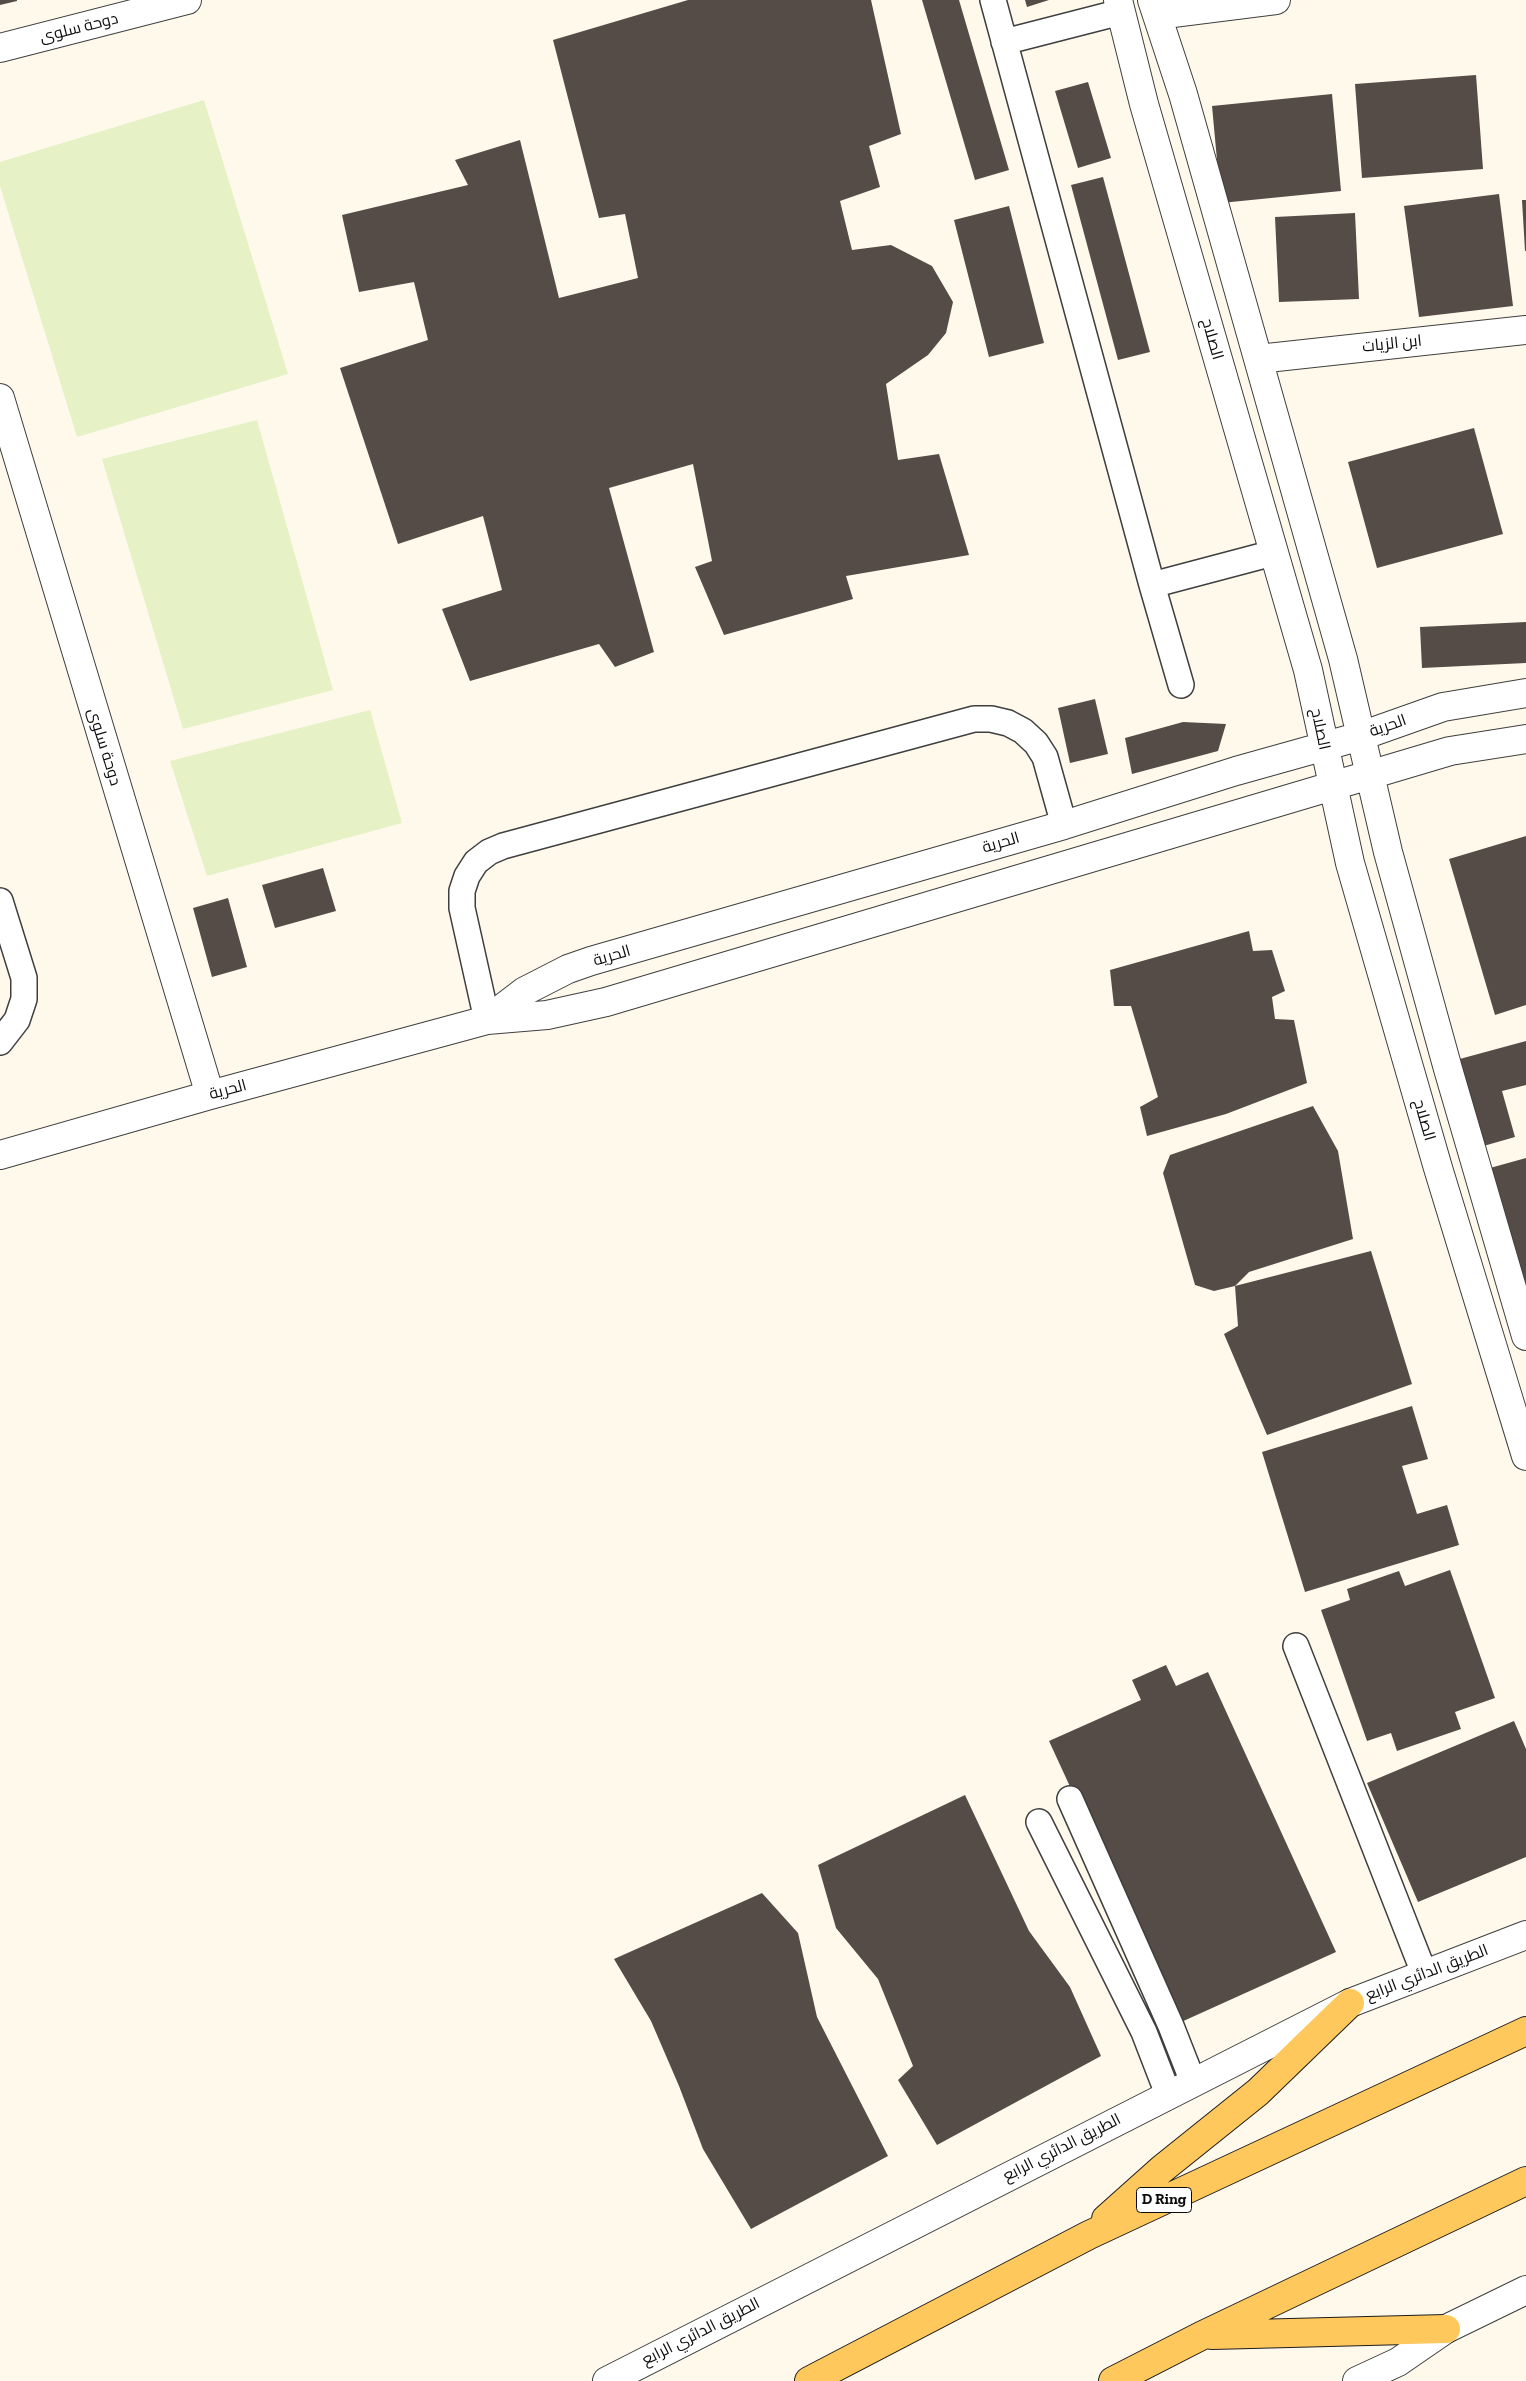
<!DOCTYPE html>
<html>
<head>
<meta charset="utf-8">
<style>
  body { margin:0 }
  canvas { display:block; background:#fff9eb }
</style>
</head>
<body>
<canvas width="1526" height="2381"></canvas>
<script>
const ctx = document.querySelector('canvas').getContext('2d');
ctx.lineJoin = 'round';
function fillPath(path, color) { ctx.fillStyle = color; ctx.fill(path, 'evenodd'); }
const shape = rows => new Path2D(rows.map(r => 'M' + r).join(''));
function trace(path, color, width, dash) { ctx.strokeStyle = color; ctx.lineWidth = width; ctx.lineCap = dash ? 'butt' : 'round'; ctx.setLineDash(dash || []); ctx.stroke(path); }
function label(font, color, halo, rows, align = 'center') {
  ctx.font = font + ' "Zilla Slab",Cairo,serif'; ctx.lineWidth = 5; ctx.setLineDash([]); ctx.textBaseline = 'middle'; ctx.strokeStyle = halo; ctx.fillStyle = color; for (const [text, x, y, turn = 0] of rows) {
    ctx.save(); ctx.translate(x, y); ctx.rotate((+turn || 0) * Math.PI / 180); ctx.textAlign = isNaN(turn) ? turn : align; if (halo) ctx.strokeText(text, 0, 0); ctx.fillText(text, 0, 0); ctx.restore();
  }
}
fillPath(shape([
  [204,100,288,374,77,437,0,186,0,162],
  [257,420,333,690,183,729,102,459],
  [370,710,402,823,207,876,170,761]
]), '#e6f1c6');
fillPath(shape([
  [0,0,17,0,17,1,0,5],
  [688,0,871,0,901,134,869,146,880,187,840,201,852,250,891,245,932,266,953,302,946,333,928,355,886,384,898,460,939,454,969,555,846,576,853,599,724,635,695,567,712,561,693,464,609,488,654,652,615,667,599,644,470,681,442,609,502,590,483,516,398,544,340,368,428,340,414,282,359,292,342,215,468,185,455,160,520,140,559,298,638,278,625,214,599,218,553,40],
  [922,0,959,0,1009,170,975,180],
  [1025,0,1049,0,1027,7],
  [1476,75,1483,169,1362,178,1355,84],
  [1088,82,1111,158,1078,168,1055,91],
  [1332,94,1341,191,1221,203,1212,106],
  [1103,177,1150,352,1118,360,1071,185],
  [1499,194,1513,306,1419,317,1404,206],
  [1522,200,1526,200,1526,251,1525,251],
  [1009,206,1044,343,989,357,954,220],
  [1355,213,1359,299,1279,302,1275,217],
  [1474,428,1503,534,1377,568,1348,462],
  [1526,622,1526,663,1422,668,1420,627],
  [1095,699,1108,754,1070,763,1058,708],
  [1183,722,1226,724,1218,751,1132,774,1125,738],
  [1526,836,1526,1005,1495,1015,1449,859],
  [323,868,336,911,275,928,262,885],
  [228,898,247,967,212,977,193,908],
  [1249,931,1253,951,1272,950,1285,991,1272,997,1275,1019,1294,1020,1307,1083,1226,1114,1147,1136,1140,1107,1158,1097,1131,1006,1114,1006,1110,970],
  [1526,1041,1526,1085,1502,1091,1515,1137,1480,1147,1456,1060],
  [1313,1106,1338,1151,1353,1239,1249,1272,1235,1286,1371,1251,1412,1384,1267,1435,1224,1334,1238,1326,1235,1286,1214,1291,1195,1285,1163,1173,1170,1155],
  [1526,1158,1526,1289,1490,1168],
  [1412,1406,1428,1459,1402,1466,1417,1514,1447,1505,1459,1545,1305,1592,1262,1452],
  [1450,1570,1495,1698,1455,1712,1461,1729,1397,1751,1391,1733,1367,1741,1321,1610,1350,1600,1347,1589,1399,1571,1405,1586],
  [1166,1665,1176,1686,1208,1672,1336,1952,1179,2023,1049,1741,1141,1700,1132,1680],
  [1514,1721,1526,1749,1526,1857,1418,1902,1367,1783],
  [965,1795,1029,1931,1070,1987,1101,2056,937,2145,898,2080,913,2066,878,1979,836,1928,818,1865],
  [762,1893,798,1933,817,2017,888,2156,751,2229,703,2149,679,2086,651,2021,614,1959]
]), '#554c48');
const lane = shape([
  [993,0,1152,585,1181,685],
  [1004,42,1121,12],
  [1152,585,1273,553],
  [0,901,24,978,24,999,17,1020,0,1042],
  [487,1020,462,908,462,891,467,876,476,862,489,852,503,846,974,719,991,719,1008,723,1023,731,1036,743,1045,757,1064,825],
  [1296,1646,1424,1973],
  [1070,1799,1171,2026,1193,2082],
  [1039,1822,1144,2032,1168,2094]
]);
const street = shape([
  [1118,0,1144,104,1308,670,1350,863,1438,1168,1526,1456],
  [1152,0,1183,94,1343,659,1388,852,1448,1069,1526,1336],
  [1157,15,1276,0],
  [0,48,187,0],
  [1258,359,1526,330],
  [0,398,210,1095],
  [487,1020,525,991,568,969,591,961,1064,825,1236,771,1361,736,1443,707,1526,693],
  [0,1155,210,1095,487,1020,547,1015,606,1002,1450,751,1526,739],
  [607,2381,1350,2003,1526,1935],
  [1357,2381,1398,2362,1446,2329,1526,2290]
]);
const primary = shape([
  [1106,2219,1162,2169,1258,2092,1350,2003],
  [1212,2335,1446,2329],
  [809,2381,1089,2235,1526,2031],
  [1113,2381,1201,2336,1526,2181]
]);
trace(lane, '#3f3f3f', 28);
trace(street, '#3f3f3f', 30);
trace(primary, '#1d1d1d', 30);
trace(lane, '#fff', 25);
trace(street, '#fff', 28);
trace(primary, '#ffc85c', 28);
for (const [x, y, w] of [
  [1164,2200,55]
]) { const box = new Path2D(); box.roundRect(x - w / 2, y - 12.5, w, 25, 4); ctx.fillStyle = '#fff'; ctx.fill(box); trace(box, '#0c0c0c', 1); }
label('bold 15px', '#0c0c0c', null, [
  ["D Ring",1164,2200]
]);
label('16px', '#0c0c0c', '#fff', [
  ["دوحة سلوى",79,28,-14],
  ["الصلاح",1212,339,74],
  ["ابن الزيات",1392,344,-6],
  ["الحرية",1388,726,-19],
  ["الصلاح",1320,729,78],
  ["دوحة سلوى",104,747,73],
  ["الحرية",1001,843,-16],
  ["الحرية",612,956,-16],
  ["الحرية",228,1090,-15],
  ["الصلاح",1424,1120,74],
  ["الطريق الدائري الرابع",1427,1973,-21],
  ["الطريق الدائري الرابع",1062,2148,-27],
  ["الطريق الدائري الرابع",701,2332,-27]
]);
</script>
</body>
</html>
